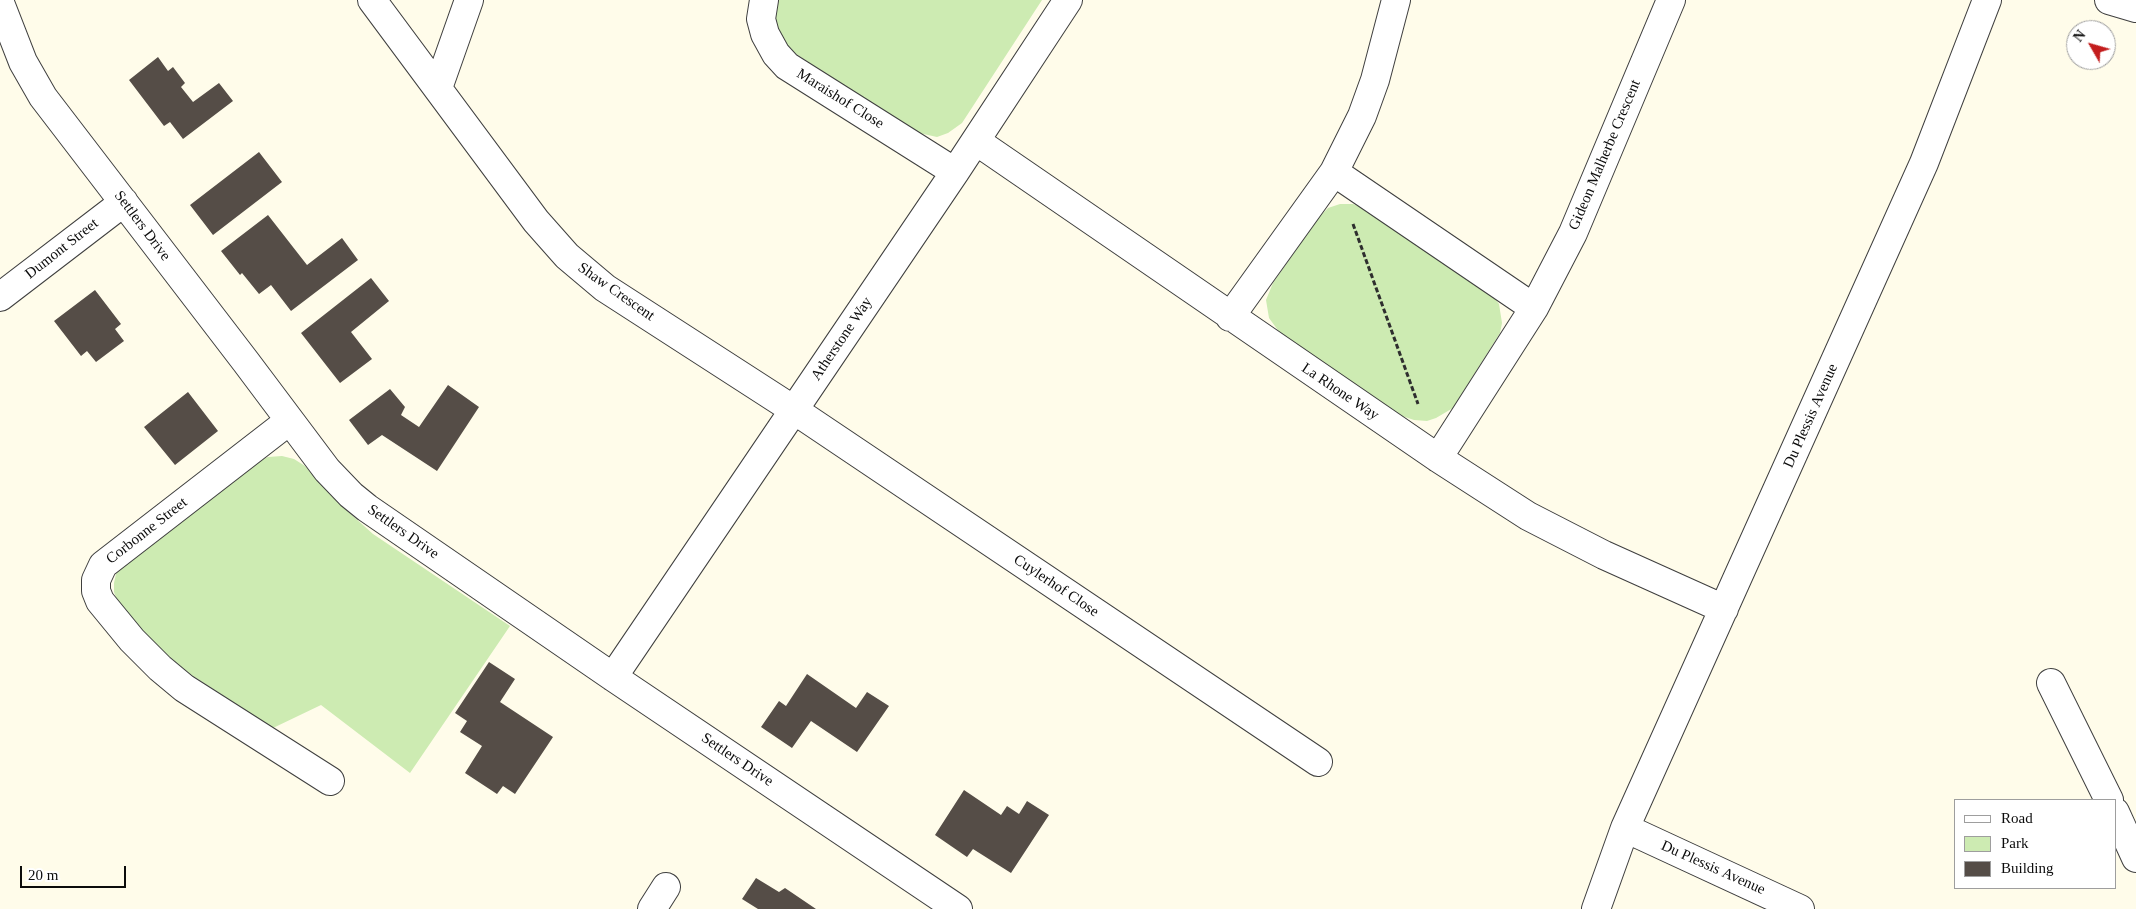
<!DOCTYPE html>
<html>
<head>
<meta charset="utf-8">
<style>
  body { margin:0 }
  #map { position:relative; width:2136px; height:909px; overflow:hidden; background:#fffcea; font-family:Georgia,serif }
  canvas { display:block }
  .legend { position:absolute; left:1954px; top:799px; width:162px; height:90px; box-sizing:border-box; background:#fff; border:1px solid #9e9e9e; margin:0; padding:6px 9px; list-style:none; font-size:15px; color:#0c0c0c }
  .legend li { display:flex; align-items:center; gap:10px; height:25px }
  .legend b { width:25px; border:1px solid #9e9e9e }
  .north { position:absolute; left:2066px; top:20px; width:50px; height:50px; box-sizing:border-box; background:#fff; border:1px solid #9e9e9e; border-radius:50%; rotate:308deg; font-size:14px; font-weight:700; line-height:20px; text-align:center; color:#0c0c0c }
  .north::after { content:''; display:block; margin:auto; width:18px; height:22px; background:#c31d1d; clip-path:polygon(50% 0,100% 100%,50% 72%,0 100%) }
  .scale { position:absolute; left:20px; top:866px; width:106px; height:22px; box-sizing:border-box; border:2px solid #0c0c0c; border-top:0; padding-left:6px; font-size:15px; line-height:18px; white-space:nowrap; color:#0c0c0c; -webkit-text-stroke:4px #fff; paint-order:stroke }
</style>
</head>
<body>
<div id="map">
<canvas width="2136" height="909"></canvas>
<ul class="legend">
<li><b style="height:6px;background:#fff"></b>Road</li>
<li><b style="height:14px;background:#cdebb2"></b>Park</li>
<li><b style="height:14px;background:#554d47"></b>Building</li>
</ul>
<div class="north">N</div>
<div class="scale">20 m</div>
</div>
<script>
const ctx = document.querySelector('canvas').getContext('2d');
ctx.lineJoin = 'round';
function fillPath(path, color) { ctx.fillStyle = color; ctx.fill(path, 'evenodd'); }
const shape = rows => new Path2D(rows.map(r => 'M' + r).join(''));
function trace(path, color, width, dash) { ctx.strokeStyle = color; ctx.lineWidth = width; ctx.lineCap = dash ? 'butt' : 'round'; ctx.setLineDash(dash || []); ctx.stroke(path); }
function label(font, color, halo, rows, align = 'center') {
  ctx.font = font + ' Georgia,serif'; ctx.lineWidth = 5; ctx.setLineDash([]); ctx.textBaseline = 'middle'; ctx.strokeStyle = halo; ctx.fillStyle = color; for (const [text, x, y, turn = 0] of rows) {
    ctx.save(); ctx.translate(x, y); ctx.rotate((+turn || 0) * Math.PI / 180); ctx.textAlign = isNaN(turn) ? turn : align; if (halo) ctx.strokeText(text, 0, 0); ctx.fillText(text, 0, 0); ctx.restore();
  }
}
fillPath(shape([
  [778,0,1042,0,962,123,948,133,937,137,910,131,786,47,773,27],
  [1340,204,1353,204,1365,209,1493,296,1499,304,1502,323,1500,333,1453,408,1436,418,1427,421,1414,420,1402,416,1280,333,1269,318,1266,300,1273,283,1319,217,1328,208],
  [282,456,294,459,305,466,344,508,373,534,510,626,410,773,321,705,273,728,190,674,155,645,117,600,114,592,114,583,116,574,121,567,255,463,268,457]
]), '#cdebb2');
fillPath(shape([
  [158,57,168,71,173,67,185,83,181,87,193,102,219,83,233,101,183,139,170,122,164,126,129,80],
  [259,152,282,182,213,235,190,205],
  [268,215,307,265,342,238,358,260,291,311,271,285,259,294,242,273,240,275,221,251],
  [371,278,389,301,351,332,372,359,340,383,301,333],
  [95,290,121,324,115,329,124,341,96,362,87,351,81,356,54,321],
  [448,385,479,407,437,471,382,435,368,445,349,420,390,389,405,407,401,415,419,427],
  [188,392,218,431,175,465,144,427],
  [489,662,515,679,500,702,553,737,515,794,503,786,497,794,465,773,482,746,460,732,467,721,455,713],
  [807,674,856,708,867,692,889,706,857,752,811,721,792,748,761,727,779,701,786,706],
  [964,790,1001,815,1007,806,1019,814,1027,801,1049,815,1011,873,973,849,967,857,935,835],
  [756,878,779,892,785,888,816,909,758,909,742,899]
]), '#554d47');
const minor = shape([
  [372,0,536,221,567,256,605,288,794,410,1318,762],
  [764,0,761,19,765,34,776,54,787,66,955,172],
  [2109,0,2136,8],
  [0,3,23,62,43,97,246,362,327,470,351,495,367,508,613,677,958,909],
  [438,88,469,0],
  [976,141,1438,458,1528,516,1604,555,1724,609],
  [1334,172,1534,308],
  [0,297,124,202],
  [1230,317,1334,172,1362,116,1375,80,1396,0],
  [289,421,103,565,96,580,96,591,100,601,132,640,160,668,184,688,330,781],
  [1438,458,1534,308,1573,233,1671,0],
  [613,677,955,172,1068,0],
  [2051,683,2109,800],
  [2115,812,2136,858],
  [1625,828,1800,909],
  [652,909,666,887],
  [1596,909,1625,828,1924,163,1987,0]
]);
trace(minor, '#3f3f3f', 30);
trace(shape([
  [1353,224,1418,404]
]), '#2e2e2e', 3, [5, 2.5]);
trace(minor, '#fff', 28);
label('15px', '#0c0c0c', '#fff', [
  ["Maraishof Close",840,99,32],
  ["Gideon Malherbe Crescent",1605,155,-67],
  ["Settlers Drive",142,226,53],
  ["Dumont Street",62,249,-38],
  ["Shaw Crescent",616,292,35],
  ["Atherstone Way",842,339,-56],
  ["La Rhone Way",1340,392,34],
  ["Du Plessis Avenue",1811,416,-66],
  ["Corbonne Street",147,531,-38],
  ["Settlers Drive",403,532,35],
  ["Cuylerhof Close",1056,586,34],
  ["Settlers Drive",737,760,34],
  ["Du Plessis Avenue",1713,868,24]
]);
</script>
</body>
</html>
